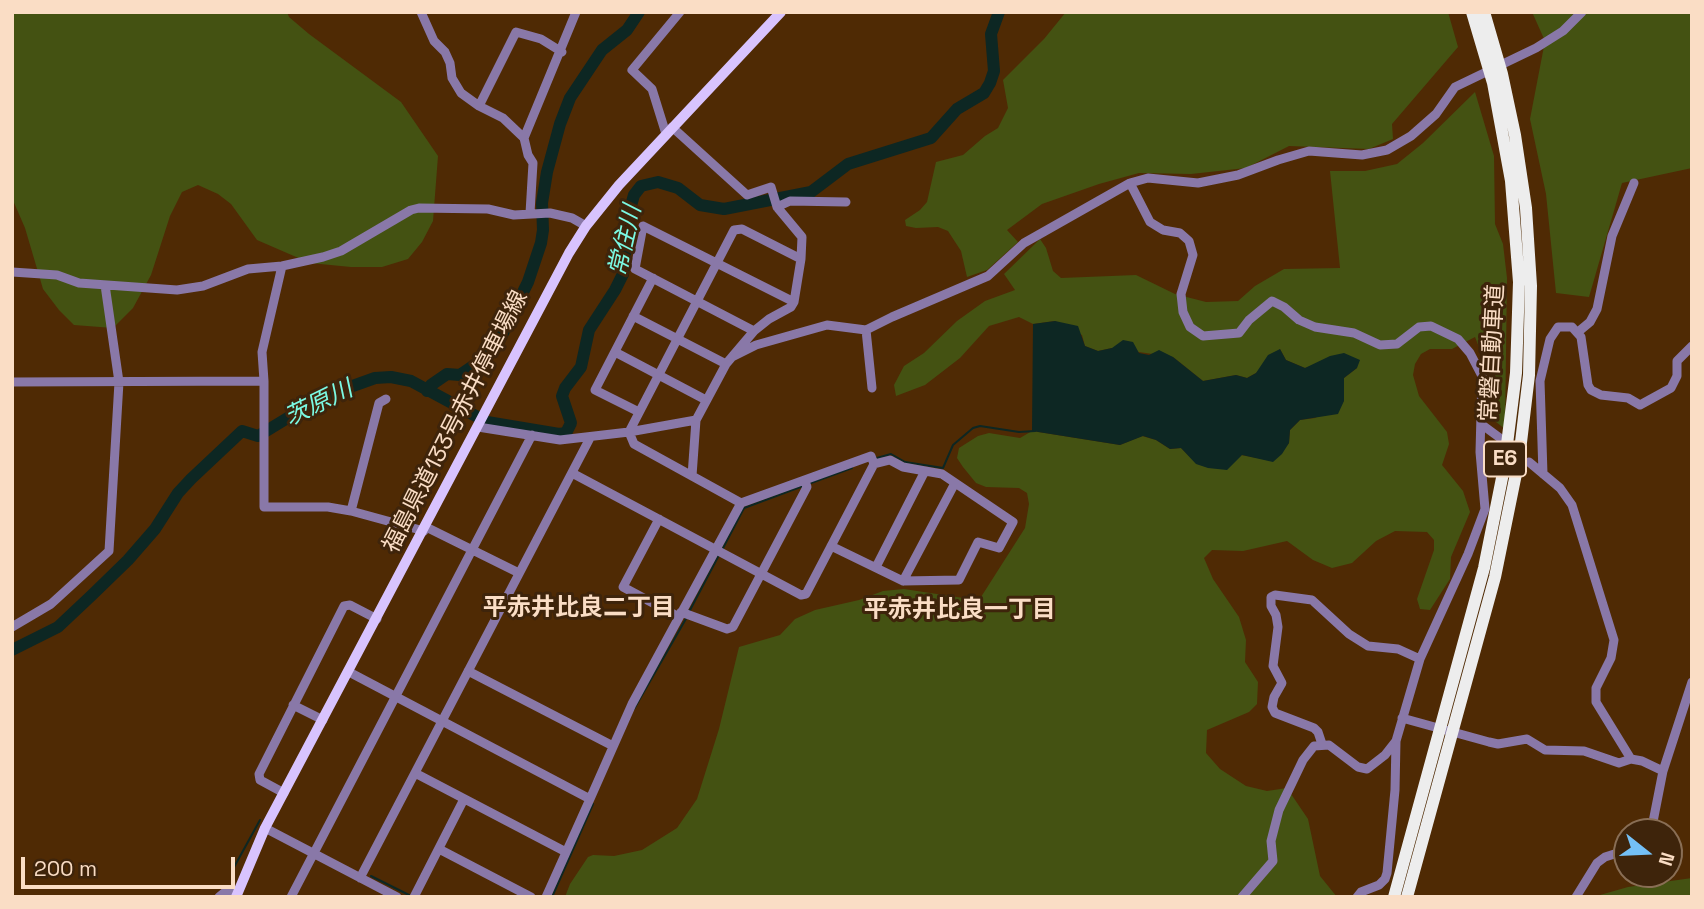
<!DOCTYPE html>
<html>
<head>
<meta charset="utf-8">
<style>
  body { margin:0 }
  #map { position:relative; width:1704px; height:909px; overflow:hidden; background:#4f2a04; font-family:"Space Grotesk",sans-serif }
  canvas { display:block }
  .frame { position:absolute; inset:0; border:14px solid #faddc5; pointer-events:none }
  .north { position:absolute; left:1613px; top:818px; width:70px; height:70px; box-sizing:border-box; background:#3e240b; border:2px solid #896e55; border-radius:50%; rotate:108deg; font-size:19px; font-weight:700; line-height:28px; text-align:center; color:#faddc5 }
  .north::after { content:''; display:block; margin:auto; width:24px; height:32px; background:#74c0f6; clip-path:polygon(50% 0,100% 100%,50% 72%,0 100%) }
  .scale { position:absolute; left:21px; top:857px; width:214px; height:32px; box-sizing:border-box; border:4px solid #faddc5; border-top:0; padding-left:9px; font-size:21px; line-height:24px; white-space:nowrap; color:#faddc5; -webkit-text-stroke:5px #3e240b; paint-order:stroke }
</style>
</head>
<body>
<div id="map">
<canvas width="1704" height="909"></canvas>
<div class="frame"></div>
<div class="north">N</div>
<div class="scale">200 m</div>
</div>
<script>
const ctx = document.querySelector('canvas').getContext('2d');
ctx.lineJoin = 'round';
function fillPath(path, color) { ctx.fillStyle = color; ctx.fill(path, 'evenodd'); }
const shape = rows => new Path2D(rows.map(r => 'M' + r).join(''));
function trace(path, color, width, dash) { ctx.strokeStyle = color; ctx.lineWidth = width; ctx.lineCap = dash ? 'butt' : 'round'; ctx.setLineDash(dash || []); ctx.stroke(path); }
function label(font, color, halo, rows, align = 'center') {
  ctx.font = font + ' "Space Grotesk","Noto Sans JP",sans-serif'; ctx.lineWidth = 6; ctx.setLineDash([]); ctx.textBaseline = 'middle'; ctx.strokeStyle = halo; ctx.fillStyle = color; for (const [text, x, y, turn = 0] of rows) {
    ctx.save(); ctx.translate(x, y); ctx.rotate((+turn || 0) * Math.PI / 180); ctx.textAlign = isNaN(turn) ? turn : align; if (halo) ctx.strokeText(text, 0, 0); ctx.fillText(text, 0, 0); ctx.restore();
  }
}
fillPath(shape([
  [12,12,287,12,289,17,309,34,401,102,438,156,433,221,422,242,408,259,382,267,351,267,310,263,257,240,231,204,218,194,198,185,182,192,170,216,151,275,133,308,113,328,74,325,59,310,43,289,25,228,12,198],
  [1066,12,1448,12,1458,47,1392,124,1393,139,1369,149,1289,146,1246,168,1191,174,1139,173,1099,184,1042,204,1007,230,1018,242,987,270,967,277,961,251,948,231,938,227,916,228,906,226,905,220,920,210,927,202,936,162,963,155,985,136,998,128,1008,108,1003,80,1044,39],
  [1532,12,1692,12,1692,168,1622,183,1589,297,1556,293,1546,194,1530,119,1545,41],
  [1475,92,1494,156,1495,224,1503,244,1507,278,1505,429,1487,415,1493,383,1475,337,1452,349,1430,349,1421,354,1415,364,1413,375,1419,396,1447,432,1449,444,1442,465,1463,491,1470,512,1451,557,1450,579,1430,610,1420,609,1417,599,1434,550,1434,540,1427,532,1395,531,1376,541,1352,563,1332,568,1313,560,1287,541,1243,551,1212,550,1204,558,1213,579,1239,617,1246,640,1245,662,1258,682,1257,704,1249,712,1207,730,1206,753,1220,769,1246,786,1267,791,1287,788,1308,819,1320,876,1337,897,565,897,570,884,588,857,593,855,614,856,642,850,677,828,697,799,719,729,739,647,780,635,795,619,815,610,859,600,883,591,904,589,970,599,981,597,1025,528,1029,504,1027,493,1019,488,986,487,976,483,963,467,957,458,959,448,978,436,989,433,1020,438,1032,431,1120,445,1142,436,1156,440,1170,449,1181,448,1197,464,1241,455,1273,461,1289,443,1290,430,1300,420,1315,418,1344,401,1344,378,1357,368,1315,365,1305,368,1286,360,1280,349,1256,373,1247,378,1236,375,1203,381,1173,357,1112,348,1098,351,1085,346,1082,335,1055,321,1033,324,1019,317,989,326,960,358,925,385,896,396,894,385,904,366,924,353,957,321,985,301,1015,290,1004,274,1040,239,1046,248,1053,271,1061,278,1136,275,1175,294,1206,302,1238,301,1255,286,1284,269,1340,268,1330,171,1365,171,1397,164,1423,143],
  [1692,878,1692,897,1593,897,1628,887]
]), '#445212');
fillPath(shape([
  [1055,321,1078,326,1085,346,1098,351,1112,348,1123,340,1133,342,1139,353,1149,355,1159,350,1173,357,1203,381,1236,375,1247,378,1256,373,1268,355,1280,349,1286,360,1305,368,1330,356,1344,353,1360,360,1357,368,1344,378,1344,401,1338,414,1300,420,1290,430,1289,443,1282,454,1273,462,1242,455,1227,470,1208,468,1196,464,1181,448,1170,449,1156,440,1143,436,1120,445,1032,431,1033,324]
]), '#0d2723');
trace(shape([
  [877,458,891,454,905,462,943,468,953,445,973,428,980,426,1019,432,1035,431],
  [811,483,852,468],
  [722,550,744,508,803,486],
  [689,612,719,555],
  [634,709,687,617],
  [233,869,260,820],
  [371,876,409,895],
  [552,897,593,804]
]), '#0d2723', 2);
trace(shape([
  [427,391,431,385,447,374,460,375,479,362,499,341,528,282,541,243,543,230,542,203,547,172,560,124,570,98,602,50,627,30,639,12],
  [12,650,58,627,92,595,128,560,155,529,178,493,191,479,242,431,258,436,322,397,375,378,391,377,411,381,487,422,559,434,566,433,571,423,562,396,565,388,581,367,589,330,615,290,623,274,630,209,634,195,641,186,658,182,678,188,700,205,724,209,811,192,848,164,931,138,957,109,984,93,990,83,994,71,991,34,999,12]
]), '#0d2723', 12);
trace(shape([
  [421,12,434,41,445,52,450,63,452,78,461,93,479,106,503,118,524,138,528,155,533,163,530,213],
  [479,106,516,32,541,39,562,52],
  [672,127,747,195,771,187,777,207,802,237,801,259],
  [666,134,652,89,632,70,680,12],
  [524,138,576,12],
  [1130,183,1150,222,1163,230,1180,233,1189,241,1193,255,1181,294,1183,312,1190,327,1203,336,1239,333,1249,320,1272,301,1284,307,1299,320,1315,327,1354,333,1380,345,1397,344,1419,327,1431,326,1458,339,1470,353,1482,376,1480,452,1485,509,1468,554,1420,659,1396,741,1385,755,1367,769,1358,767,1329,745,1314,746,1303,760,1279,810,1271,841,1273,861,1242,897],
  [777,207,790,201,846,202],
  [282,266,262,352,264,381,264,507,328,507,351,511,424,531],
  [12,272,57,275,79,283,177,290,203,286,248,269,282,266,323,257,341,251,411,210,419,208,488,209,514,215,550,213,572,218,586,226],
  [633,316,726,364],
  [866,330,872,388],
  [754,331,635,269,643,226,794,302],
  [1578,332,1590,322,1597,309,1612,236,1634,183],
  [615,352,706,400],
  [732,357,756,345,827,325,866,330,892,317,988,276,1024,243,1130,183,1148,178,1198,183,1238,175,1278,160,1309,151,1362,155,1387,150,1411,136,1436,114,1455,87,1536,48,1563,31,1582,12],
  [12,382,264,381],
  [639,412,595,390,653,278],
  [1481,424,1500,438],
  [478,427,560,440,629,432,634,444,741,503,632,704,590,799],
  [629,432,734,230,742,229,801,259,794,302,791,307,769,319,754,331,726,364,696,420],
  [629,432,696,420,692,476],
  [1529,462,1560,488,1572,505,1614,640,1611,658,1596,688,1596,702,1631,759],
  [572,473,801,595,806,594,874,464,890,460,903,467,942,474,1013,522,999,548,978,542,959,580,903,581],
  [1543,474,1540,381,1550,339,1558,327,1572,327,1581,337,1588,385,1591,390,1601,395,1628,398,1640,405,1671,388,1677,376,1677,361,1692,346],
  [741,503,871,456,874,464],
  [351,511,379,403,386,399],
  [659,519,623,587,679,617],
  [426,527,519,573],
  [831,546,903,581,955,483],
  [876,567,925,471],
  [681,612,727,629,733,627,807,487,805,481],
  [12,627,51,604,109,551,119,382,105,285],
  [468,671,613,746],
  [349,672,590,799,546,897],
  [293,705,323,720],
  [1402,718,1489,742,1498,744,1527,739,1545,750,1584,751,1619,763,1631,759,1642,761,1663,771],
  [1322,744,1318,732,1314,728,1275,713,1272,707,1274,697,1282,683,1273,666,1278,627,1276,615,1271,606,1271,597,1275,595,1312,600,1349,634,1368,646,1398,649,1420,659],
  [415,773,566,852],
  [284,793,260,780,259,774,344,606,350,605,377,619],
  [265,828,397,897],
  [1651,832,1663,771,1692,682],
  [439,849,531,897],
  [360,878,590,438],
  [219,897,225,892,237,893],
  [291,897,532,435],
  [414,897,464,799],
  [1357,897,1361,892,1379,885,1385,879,1387,873,1395,790,1396,741],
  [1576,897,1597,863,1605,857,1627,850]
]), '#8978a8', 9);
trace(shape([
  [236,897,265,828,569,253,586,226,619,185,781,12]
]), '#d8c3fe', 10);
trace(shape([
  [1394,897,1484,568,1504,468,1516,373,1519,282,1511,181,1493,83,1472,12],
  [1407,897,1495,577,1519,459,1529,375,1531,286,1526,208,1515,135,1502,74,1484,12]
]), '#ededed', 12);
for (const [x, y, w] of [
  [1505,459,42]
]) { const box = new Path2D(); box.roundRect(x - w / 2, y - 17.5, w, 35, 5); ctx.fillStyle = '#3e240b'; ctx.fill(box); trace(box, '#faddc5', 2); }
label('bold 21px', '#faddc5', null, [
  ["E6",1505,459]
]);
label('23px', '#faddc5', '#3e240b', [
  ["常磐自動車道",1493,353,-87],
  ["福島県道133号赤井停車場線",456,422,-63]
]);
label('italic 24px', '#7bfae4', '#3e240b', [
  ["常住川",626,241,-77],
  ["茨原川",319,404,-26]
]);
label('bold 24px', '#faddc5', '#3e240b', [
  ["平赤井比良二丁目",579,608],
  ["平赤井比良一丁目",960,610]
]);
</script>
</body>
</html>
